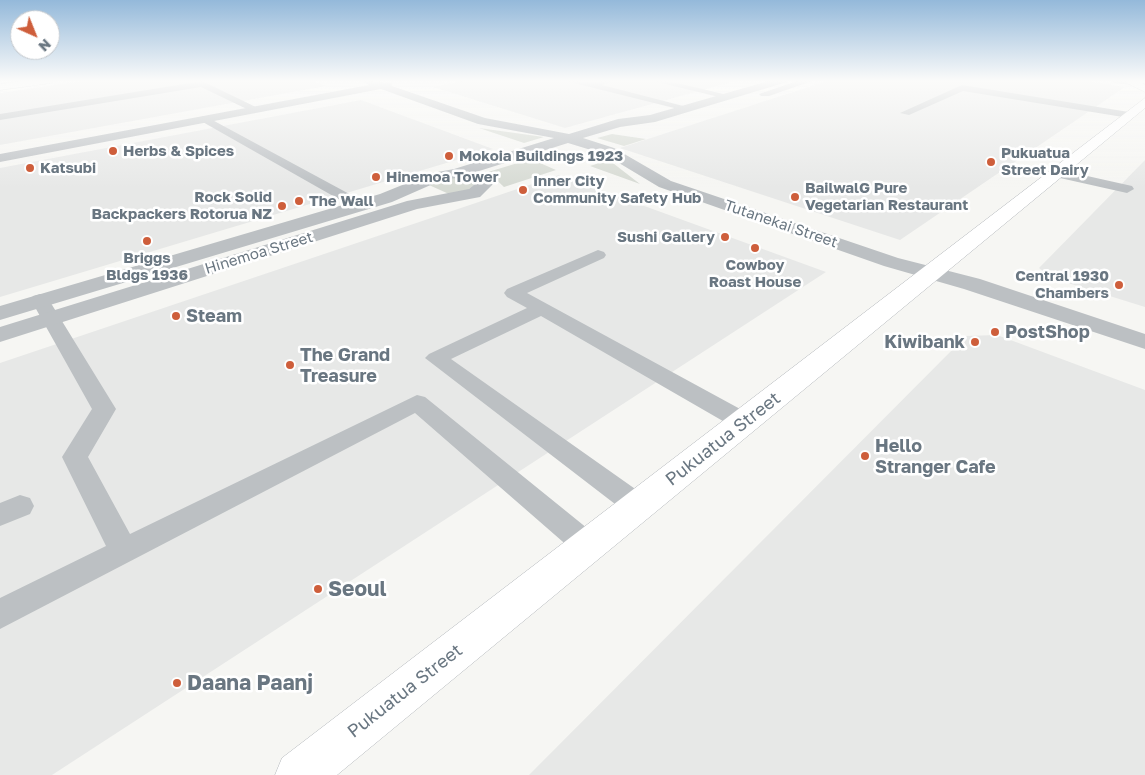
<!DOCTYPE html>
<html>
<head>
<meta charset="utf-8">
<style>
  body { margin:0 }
  #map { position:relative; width:1145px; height:775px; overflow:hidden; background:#f6f6f3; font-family:"Golos Text",sans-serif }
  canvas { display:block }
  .north { position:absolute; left:10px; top:10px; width:50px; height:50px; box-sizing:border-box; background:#fff; border:1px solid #c3c8cd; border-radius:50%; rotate:136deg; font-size:14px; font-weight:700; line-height:20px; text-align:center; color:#697681 }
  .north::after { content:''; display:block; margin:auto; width:18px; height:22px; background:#ce5e3b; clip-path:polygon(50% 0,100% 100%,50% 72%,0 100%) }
</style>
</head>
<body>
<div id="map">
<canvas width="1145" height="775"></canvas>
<div class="north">N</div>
</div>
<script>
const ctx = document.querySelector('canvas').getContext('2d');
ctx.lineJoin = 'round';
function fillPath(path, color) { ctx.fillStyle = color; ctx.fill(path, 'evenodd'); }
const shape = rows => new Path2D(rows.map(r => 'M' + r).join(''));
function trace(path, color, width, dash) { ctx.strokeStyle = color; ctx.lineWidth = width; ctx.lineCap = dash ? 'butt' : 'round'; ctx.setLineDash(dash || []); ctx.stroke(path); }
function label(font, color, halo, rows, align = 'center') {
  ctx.font = font + ' "Golos Text",sans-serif'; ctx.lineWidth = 5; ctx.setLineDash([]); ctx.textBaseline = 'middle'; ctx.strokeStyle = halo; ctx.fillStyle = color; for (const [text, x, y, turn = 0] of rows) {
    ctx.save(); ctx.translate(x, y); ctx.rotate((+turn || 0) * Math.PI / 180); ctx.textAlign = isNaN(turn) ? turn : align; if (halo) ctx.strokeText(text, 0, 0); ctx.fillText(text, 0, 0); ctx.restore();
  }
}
fillPath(shape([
  [88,80,309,80,326,86,0,145,0,93],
  [468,80,739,80,565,128,433,87],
  [830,80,1080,80,1125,87,900,240,620,148],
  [361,100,493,149,0,297,0,168],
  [1145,160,1145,307,1052,278,1039,268],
  [559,175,826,272,52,775,0,775,0,363],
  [997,335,1145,390,1145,775,529,775,966,336]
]), '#e7e8e7');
fillPath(shape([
  [479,128,544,137,524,143],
  [612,134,646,139,624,146,597,138],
  [531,159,556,170,504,187,488,172],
  [609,160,640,184,590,166],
  [457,177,474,181,475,184,468,190,449,194,429,185,437,180]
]), '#d6dad3');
const secondary = shape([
  [1145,80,1145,83,1142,83,1145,85,1145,92,1127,83,1129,80,1145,80],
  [1145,98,1145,108,337,775,275,775,282,758,1145,98]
]);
const primary = shape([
  [29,80,56,80,51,83,0,90,0,84,29,80]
]);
trace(secondary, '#b1b5b9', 1);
trace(primary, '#b0b4b7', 1);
fillPath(shape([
  [562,80,591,82,617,80,602,85,691,108,686,111,562,80],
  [649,80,664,80,732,96,727,99,649,80],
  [202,81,262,110,253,112,201,87,0,120,0,114,202,81],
  [962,85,1129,112,1134,115,1129,118,963,91,909,115,900,113,962,85],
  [205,116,366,203,368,206,361,210,356,209,201,121,201,117,205,116],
  [1056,169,1132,186,1134,189,1127,193,1051,176,1050,173,1056,169],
  [598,250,604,252,606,255,604,258,527,293,753,416,756,422,753,428,744,430,735,428,541,316,451,359,648,498,652,506,648,514,638,517,628,514,425,358,429,354,527,308,507,297,504,293,507,289,598,250],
  [40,294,47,296,49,300,116,409,88,457,130,534,417,395,425,397,598,537,603,546,598,555,588,558,578,555,415,413,0,629,0,598,106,546,62,457,92,409,31,300,33,296,40,294],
  [20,495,30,498,34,506,30,514,0,526,0,503,20,495]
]), '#bcc0c3');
fillPath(shape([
  [359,80,391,83,392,86,485,118,569,134,618,119,650,115,772,80,788,80,787,82,655,122,620,127,583,138,614,148,671,181,898,258,980,279,1145,334,1145,349,964,289,884,266,659,187,604,154,568,143,476,172,487,176,493,184,480,197,417,209,0,342,0,327,407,201,469,189,476,183,456,178,442,180,392,202,0,320,0,306,380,194,432,173,454,169,554,138,478,124,381,89,0,162,0,154,369,85,359,80],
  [800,80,815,80,769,96,761,96,759,94,800,80],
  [1110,80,1136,80,1137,82,1132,85,1115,83,1110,80]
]), '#bcc0c3');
fillPath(secondary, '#fff');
fillPath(primary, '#fff');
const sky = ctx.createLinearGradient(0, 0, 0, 188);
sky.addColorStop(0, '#94b9da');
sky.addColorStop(0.43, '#fbfbfa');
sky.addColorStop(1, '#fbfbfa00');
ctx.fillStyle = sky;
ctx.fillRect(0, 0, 1145, 188);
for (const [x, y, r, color] of [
  [113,151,5,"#ce5e3b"],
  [449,156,5,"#ce5e3b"],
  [991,162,5,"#ce5e3b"],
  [30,168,5,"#ce5e3b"],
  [376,177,5,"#ce5e3b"],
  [523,190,5,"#ce5e3b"],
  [795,197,5,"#ce5e3b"],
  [299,201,5,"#ce5e3b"],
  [282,206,5,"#ce5e3b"],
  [725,237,5,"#ce5e3b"],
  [147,241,5,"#ce5e3b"],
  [755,248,5,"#ce5e3b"],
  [1119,285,5,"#ce5e3b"],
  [176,316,5,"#ce5e3b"],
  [995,332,5,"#ce5e3b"],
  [975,342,5,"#ce5e3b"],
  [290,365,5,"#ce5e3b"],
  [865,456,5,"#ce5e3b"],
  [318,589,5,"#ce5e3b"],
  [177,683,5,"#ce5e3b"]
]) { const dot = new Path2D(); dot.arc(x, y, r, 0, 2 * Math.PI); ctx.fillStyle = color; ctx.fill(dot); trace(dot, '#fff', 2); }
label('bold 15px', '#697681', '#fff', [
  ["Herbs & Spices",123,151],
  ["Pukuatua",1001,153],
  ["Street Dairy",1001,170],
  ["Mokoia Buildings 1923",459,156],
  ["Katsubi",40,168],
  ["Hinemoa Tower",386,177],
  ["Inner City",533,181],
  ["Community Safety Hub",533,198],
  ["BailwalG Pure",805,188],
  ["Vegetarian Restaurant",805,205],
  ["Rock Solid",272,197,"right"],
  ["Backpackers Rotorua NZ",272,214,"right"],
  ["The Wall",309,201],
  ["Sushi Gallery",715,237,"right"],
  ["Briggs",147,258,"center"],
  ["Bldgs 1936",147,275,"center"],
  ["Cowboy",755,265,"center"],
  ["Roast House",755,282,"center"],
  ["Central 1930",1109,276,"right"],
  ["Chambers",1109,293,"right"]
], 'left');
label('15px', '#697681', '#fff', [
  ["Tutanekai Street",781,224,19],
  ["Hinemoa Street",259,253,-17]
]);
label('bold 18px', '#697681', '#fff', [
  ["Steam",186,316],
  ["PostShop",1005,332],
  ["Kiwibank",965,342,"right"],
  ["The Grand",300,355],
  ["Treasure",300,376],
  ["Hello",875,446],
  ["Stranger Cafe",875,467]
], 'left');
label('18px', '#697681', '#fff', [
  ["Pukuatua Street",723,439,-38],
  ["Pukuatua Street",405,691,-38]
]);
label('bold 21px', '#697681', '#fff', [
  ["Seoul",328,589],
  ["Daana Paanj",187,683]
], 'left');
</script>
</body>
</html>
